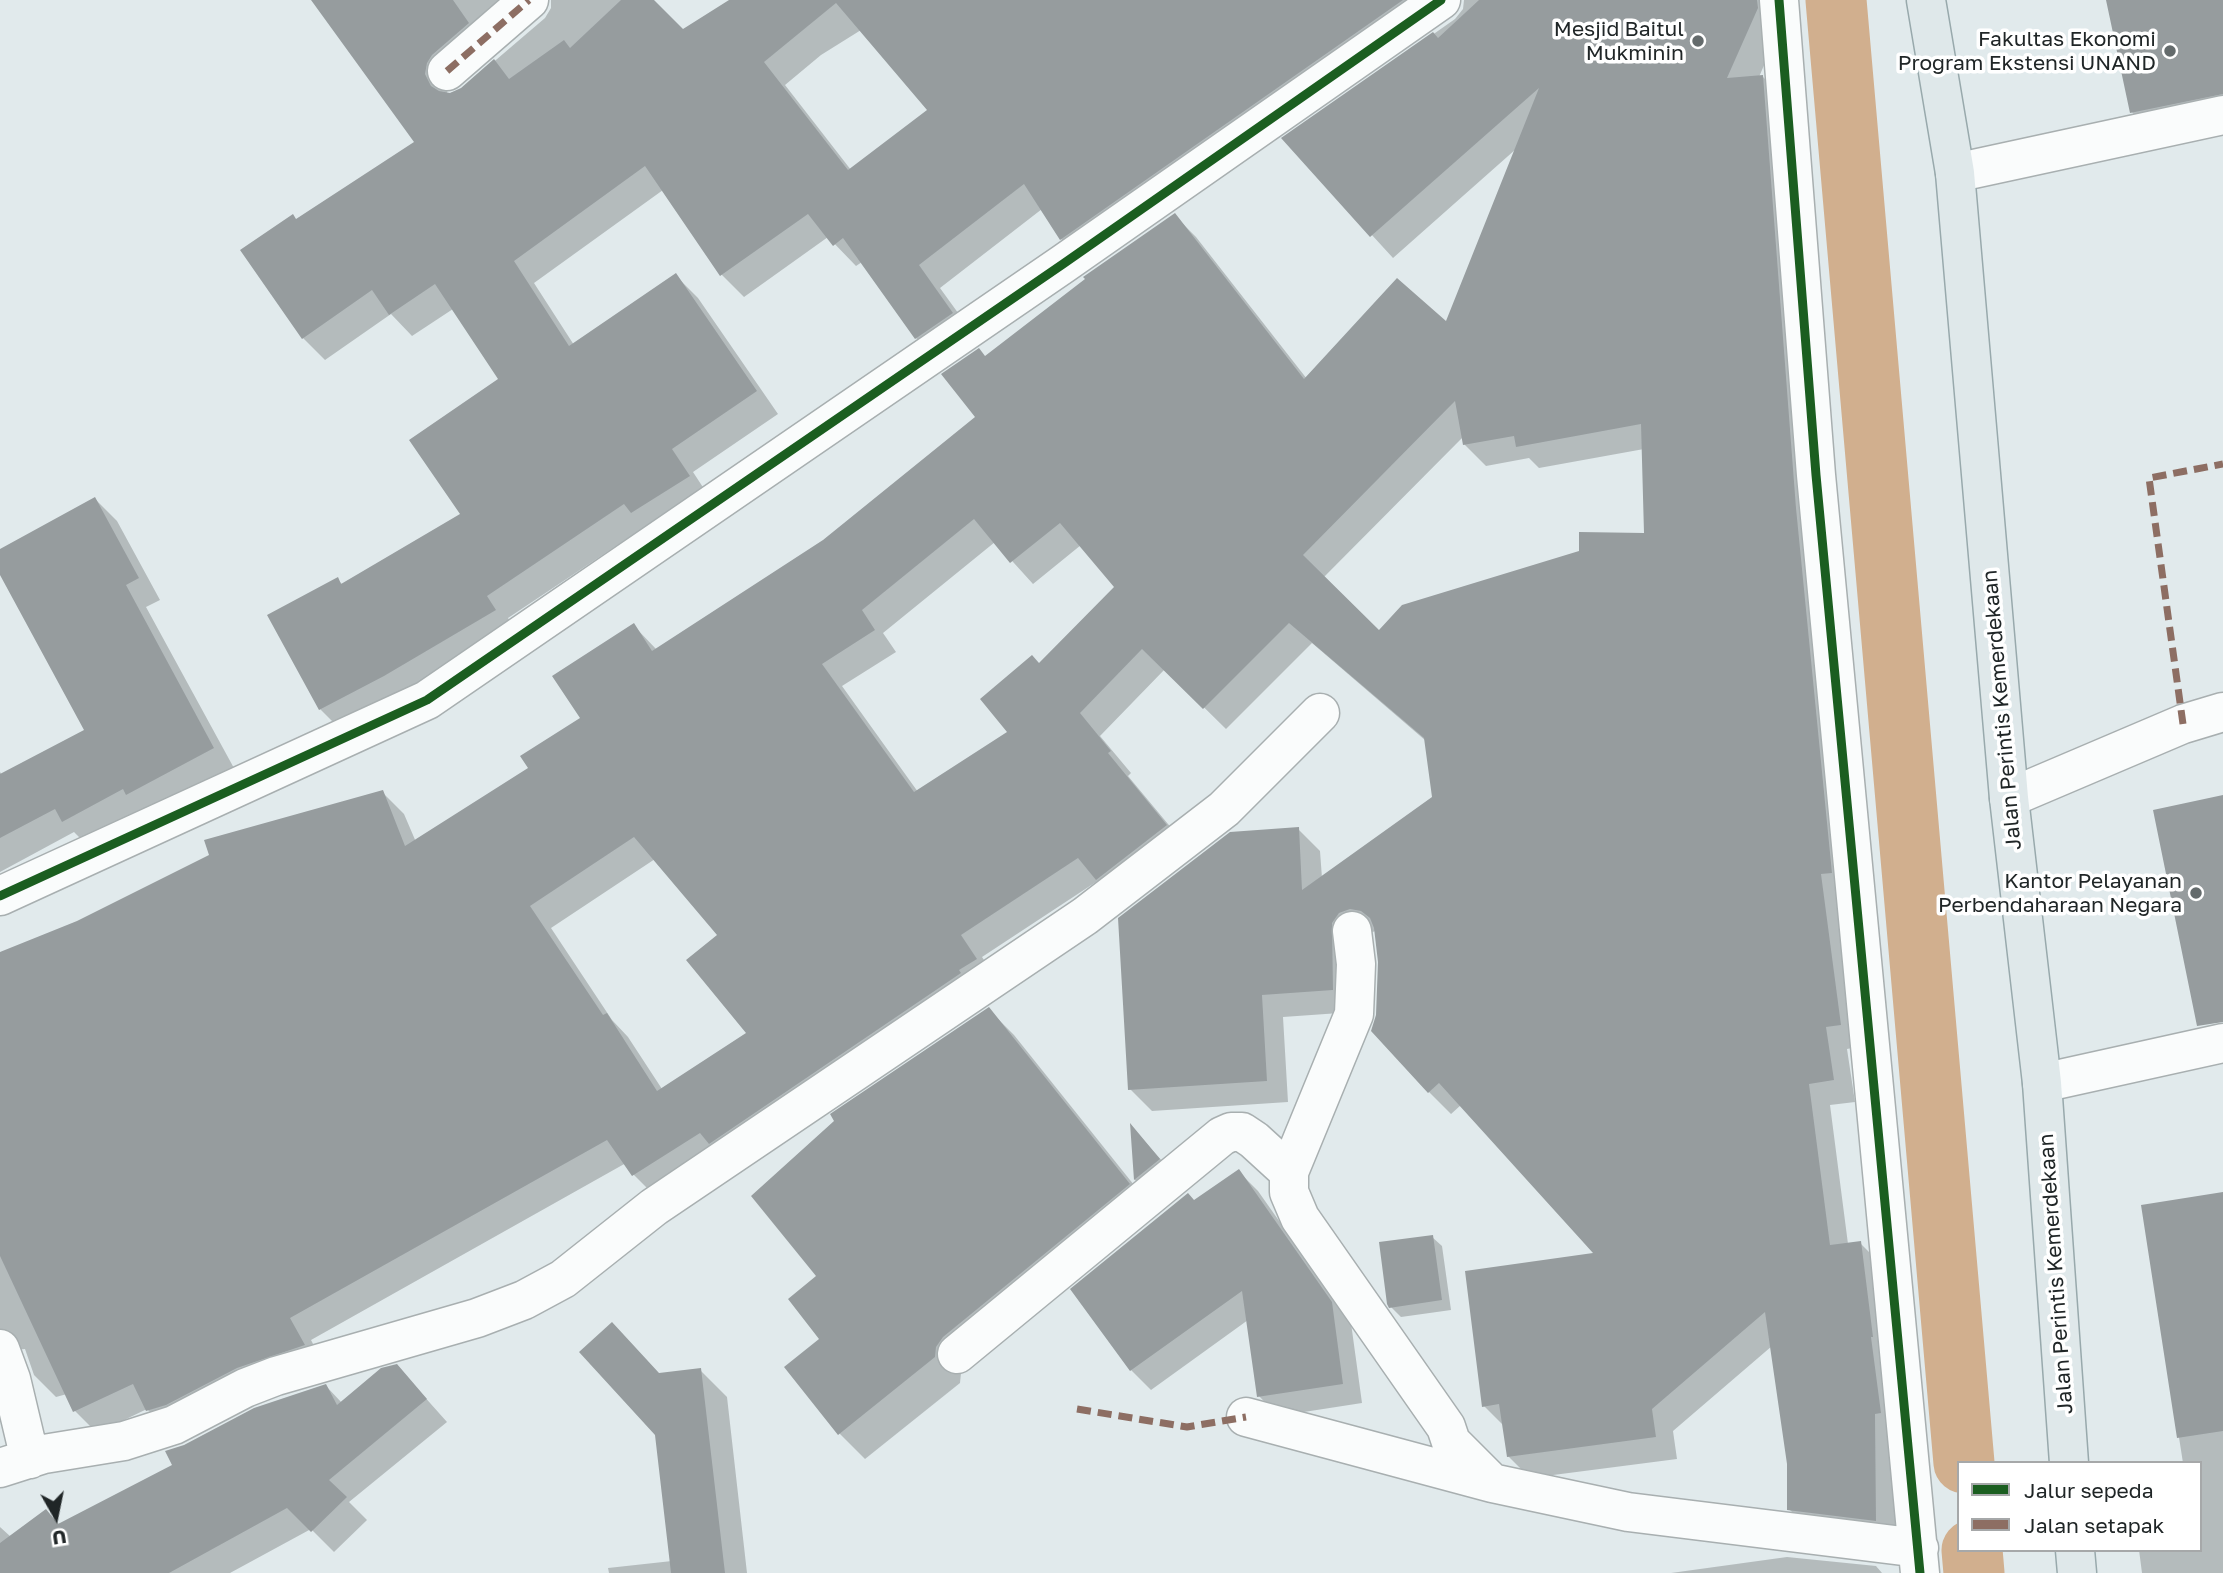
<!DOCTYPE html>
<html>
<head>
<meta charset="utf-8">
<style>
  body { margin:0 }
  #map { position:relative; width:2223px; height:1573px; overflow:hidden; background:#e1eaec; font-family:"Golos Text",sans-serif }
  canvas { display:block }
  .legend { position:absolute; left:1957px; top:1461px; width:245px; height:91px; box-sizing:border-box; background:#fff; border:2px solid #a6a8a9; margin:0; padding:9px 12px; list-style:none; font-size:21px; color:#202627 }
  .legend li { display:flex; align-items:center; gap:14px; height:35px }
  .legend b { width:35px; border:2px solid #a6a8a9 }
  .north { position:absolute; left:21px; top:1482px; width:70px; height:70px; -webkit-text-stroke:5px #fff; paint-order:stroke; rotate:171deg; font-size:19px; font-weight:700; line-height:28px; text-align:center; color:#202627 }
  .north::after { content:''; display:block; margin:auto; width:24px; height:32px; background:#202627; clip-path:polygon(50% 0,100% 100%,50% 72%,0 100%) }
</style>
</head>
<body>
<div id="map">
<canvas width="2223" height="1573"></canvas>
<ul class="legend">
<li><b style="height:9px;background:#1b5e20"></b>Jalur sepeda</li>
<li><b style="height:9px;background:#8d6e63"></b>Jalan setapak</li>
</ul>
<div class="north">U</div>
</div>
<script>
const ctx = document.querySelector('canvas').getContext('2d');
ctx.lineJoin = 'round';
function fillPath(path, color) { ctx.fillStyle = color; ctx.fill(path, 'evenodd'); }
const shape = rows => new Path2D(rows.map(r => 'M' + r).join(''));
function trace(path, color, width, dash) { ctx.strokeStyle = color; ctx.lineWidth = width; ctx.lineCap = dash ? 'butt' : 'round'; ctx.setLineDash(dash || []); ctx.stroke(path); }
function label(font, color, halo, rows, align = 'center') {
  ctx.font = font + ' "Golos Text",sans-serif'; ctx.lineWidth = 7; ctx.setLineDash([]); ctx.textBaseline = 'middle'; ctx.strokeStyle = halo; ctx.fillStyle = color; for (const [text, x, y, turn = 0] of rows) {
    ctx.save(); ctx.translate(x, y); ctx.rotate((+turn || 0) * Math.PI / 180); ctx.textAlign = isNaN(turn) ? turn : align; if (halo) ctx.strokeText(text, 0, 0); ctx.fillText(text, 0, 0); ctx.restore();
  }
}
fillPath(shape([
  [321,0,548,0,537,5,448,86,447,94,462,89,545,18,551,8,551,0,652,0,683,31,732,0,1461,0,1451,3,1083,261,1061,239,1042,209,940,288,974,335,938,360,916,338,862,262,856,266,828,237,744,297,722,275,663,190,534,283,574,345,676,276,698,298,778,414,693,472,710,498,654,534,646,526,508,618,517,633,342,731,320,709,337,579,343,585,463,514,501,379,453,309,412,336,391,314,325,360,303,338,242,251,297,221,417,143],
  [861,30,929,110,851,170,785,85,821,55],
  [1464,0,1768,0,1779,30,1759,77,1762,76,1784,98,1862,1046,1847,1049,1855,1102,1830,1105,1848,1244,1860,1243,1882,1265,1897,1542,1811,1531,1789,1509,1789,1464,1772,1346,1673,1431,1677,1459,1530,1478,1508,1456,1504,1426,1484,1406,1597,1255,1461,1105,1451,1114,1429,1092,1378,1015,1379,962,1376,931,1361,935,1354,1012,1283,1017,1288,1102,1152,1111,1130,1089,1298,829,1320,851,1322,878,1433,798,1426,741,1312,643,1226,729,1165,669,1100,736,1131,773,1128,776,1188,848,1119,901,1099,880,982,957,998,981,656,1197,634,1175,626,1163,311,1340,325,1367,170,1432,147,1409,97,1433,75,1411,67,1394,56,1397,34,1375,25,1349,14,1350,0,1367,0,969,382,792,404,814,416,842,530,769,582,719,634,626,657,650,824,541,977,417,986,357,1174,215,1196,237,1307,379,1447,324,1516,149,1393,258,1284,139,1455,19,1463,9],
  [1463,437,1464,444,1486,466,1529,458,1539,468,1644,449,1646,535,1379,633,1323,578],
  [995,542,1033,584,1081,545,1116,587,1040,665,1009,732,918,792,842,686,896,652,883,633],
  [655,859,719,935,749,1033,662,1089,628,1037,612,1020,551,928],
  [2108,0,2223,0,2223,104,2141,122,2132,112],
  [95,499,117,521,160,600,146,607,235,770,85,843,74,832,0,872,0,772,2,775,86,730,0,571,0,551],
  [989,1010,1014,1035,1154,1210,968,1363,961,1373,960,1383,865,1459,840,1434,786,1367,821,1339,819,1277],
  [1132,1127,1178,1179,1154,1199,1135,1180],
  [1238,1171,1258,1191,1351,1323,1362,1403,1278,1416,1259,1396,1248,1320,1151,1390,1131,1370,1194,1202],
  [2223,1194,2223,1573,2142,1573,2139,1550,2200,1550,2200,1463,2183,1463,2143,1207],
  [1432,1237,1442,1246,1451,1310,1401,1317,1391,1307],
  [397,1366,447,1422,349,1502,367,1520,334,1552,311,1529,230,1573,0,1573,0,1527,11,1537,46,1511,60,1525,326,1386,342,1403],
  [700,1370,727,1397,747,1573,609,1573,608,1568,672,1561,657,1434,660,1375],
  [1787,1557,1876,1566,1882,1573,1671,1573]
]), '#0003');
trace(shape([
  [1836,0,1964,1463],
  [1972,1550,1974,1573]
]), '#d1af8e', 61);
fillPath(shape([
  [311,0,453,0,469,23,432,55,427,63,425,74,431,86,439,91,450,93,461,88,494,59,509,79,564,40,570,48,621,0,654,0,683,29,729,0,1403,0,1060,240,1024,184,919,265,953,313,915,339,843,238,833,246,808,214,720,276,645,166,514,261,569,346,676,273,757,391,672,449,690,476,631,513,624,504,487,596,496,610,384,676,319,710,267,615,338,577,341,584,460,514,409,440,498,379,435,284,389,315,372,290,302,339,240,250,293,214,296,219,414,142],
  [836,3,927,110,848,170,764,62],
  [1479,0,1757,0,1758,8,1727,78,1763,75,1796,508,1832,873,1821,874,1841,1025,1826,1027,1834,1080,1809,1084,1830,1245,1861,1241,1873,1337,1871,1337,1881,1413,1875,1414,1876,1521,1787,1510,1787,1464,1765,1312,1652,1409,1656,1437,1507,1457,1499,1404,1482,1407,1465,1271,1593,1253,1439,1083,1428,1093,1371,1031,1376,1015,1378,962,1374,928,1370,918,1361,911,1350,909,1339,913,1332,923,1333,990,1262,995,1267,1081,1128,1090,1118,918,1230,832,1299,827,1302,890,1432,797,1424,738,1289,623,1203,709,1142,649,1080,713,1111,751,1108,753,1167,825,1096,880,1078,858,961,935,977,959,959,970,961,973,709,1144,700,1133,632,1176,607,1140,290,1318,305,1345,237,1368,166,1405,146,1411,133,1384,73,1412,0,1256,0,952,77,921,209,855,204,840,383,790,405,846,528,768,520,756,580,718,552,676,634,623,652,651,823,540,975,417,941,374,979,348,985,356,1085,279,1083,277,1175,213,1304,379,1397,278,1446,321,1539,88,1370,237,1281,138,1433,32,1438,38],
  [1455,401,1463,445,1514,436,1516,447,1641,424,1644,533,1579,532,1579,551,1402,605,1379,630,1303,555],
  [974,519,1010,563,1060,523,1114,587,1039,663,1032,655,980,699,1007,732,914,792,822,664,875,630,862,610],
  [634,837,717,935,686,960,746,1033,657,1091,607,1013,603,1015,530,906],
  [2106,0,2223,0,2223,94,2130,113],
  [95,497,139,578,126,585,214,748,126,795,123,789,62,822,55,809,0,838,0,774,84,730,0,575,0,549],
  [2223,795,2223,1022,2197,1026,2153,810],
  [989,1007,1130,1184,943,1337,936,1347,935,1357,838,1435,784,1367,819,1339,788,1299,816,1276,751,1196,834,1121,830,1114],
  [1130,1123,1160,1159,1134,1180],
  [1239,1169,1332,1302,1343,1384,1257,1397,1242,1291,1130,1371,1070,1289,1188,1193,1194,1200],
  [2223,1192,2223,1431,2177,1438,2141,1205],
  [1433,1235,1442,1300,1389,1308,1387,1304,1379,1242],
  [612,1322,659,1373,701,1368,725,1573,671,1573,655,1435,579,1352],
  [397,1364,427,1399,329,1480,347,1497,311,1532,287,1508,169,1573,0,1573,0,1543,46,1509,58,1524,172,1465,165,1451,184,1445,254,1408,326,1384,337,1405,381,1368]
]), '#969c9e');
const minor = shape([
  [1779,0,1816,475,1920,1573],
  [447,71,529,0],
  [1955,173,2223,115],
  [2009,798,2183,724,2223,712],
  [0,896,427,700,1063,264,1441,0],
  [1352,931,1356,964,1354,1014,1289,1172,1289,1192,1300,1218,1446,1427,1451,1442,1491,1482],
  [2042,1083,2223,1043],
  [0,1349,11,1379,30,1459],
  [957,1354,1222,1136,1231,1132,1242,1132,1254,1140,1289,1172],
  [1246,1417,1492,1483,1628,1512,1919,1548],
  [0,1468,44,1454,124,1441,174,1425,245,1388,276,1376,477,1318,524,1300,563,1279,654,1207,1085,916,1224,809,1320,713]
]);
const major = shape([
  [1926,0,1955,173,2009,798,2042,1083,2069,1463],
  [2075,1550,2077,1573]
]);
trace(minor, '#a8afb0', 41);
trace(major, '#98a9ac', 41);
trace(minor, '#fafcfc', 38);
trace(major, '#dfe8ea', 38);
trace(shape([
  [447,71,529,0],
  [2183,724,2149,478,2223,464],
  [1077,1409,1187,1427,1246,1417]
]), '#8d6e63', 7, [14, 7]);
trace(shape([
  [1779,0,1816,475,1920,1573],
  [0,896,427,700,1063,264,1441,0]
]), '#1b5e20', 9);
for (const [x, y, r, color] of [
  [1698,41,7,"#646b6c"],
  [2170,51,7,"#646b6c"],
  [2196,893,7,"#646b6c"]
]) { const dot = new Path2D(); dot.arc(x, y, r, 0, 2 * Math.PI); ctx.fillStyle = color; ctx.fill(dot); trace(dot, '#fff', 2.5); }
label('21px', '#202627', '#fff', [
  ["Mesjid Baitul",1684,29],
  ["Mukminin",1684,53],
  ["Fakultas Ekonomi",2156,39],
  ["Program Ekstensi UNAND",2156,63],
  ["Kantor Pelayanan",2182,881],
  ["Perbendaharaan Negara",2182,905]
], 'right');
label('21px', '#202627', '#fff', [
  ["Jalan Perintis Kemerdekaan",2002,710,-95],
  ["Jalan Perintis Kemerdekaan",2056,1274,-94]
]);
</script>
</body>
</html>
